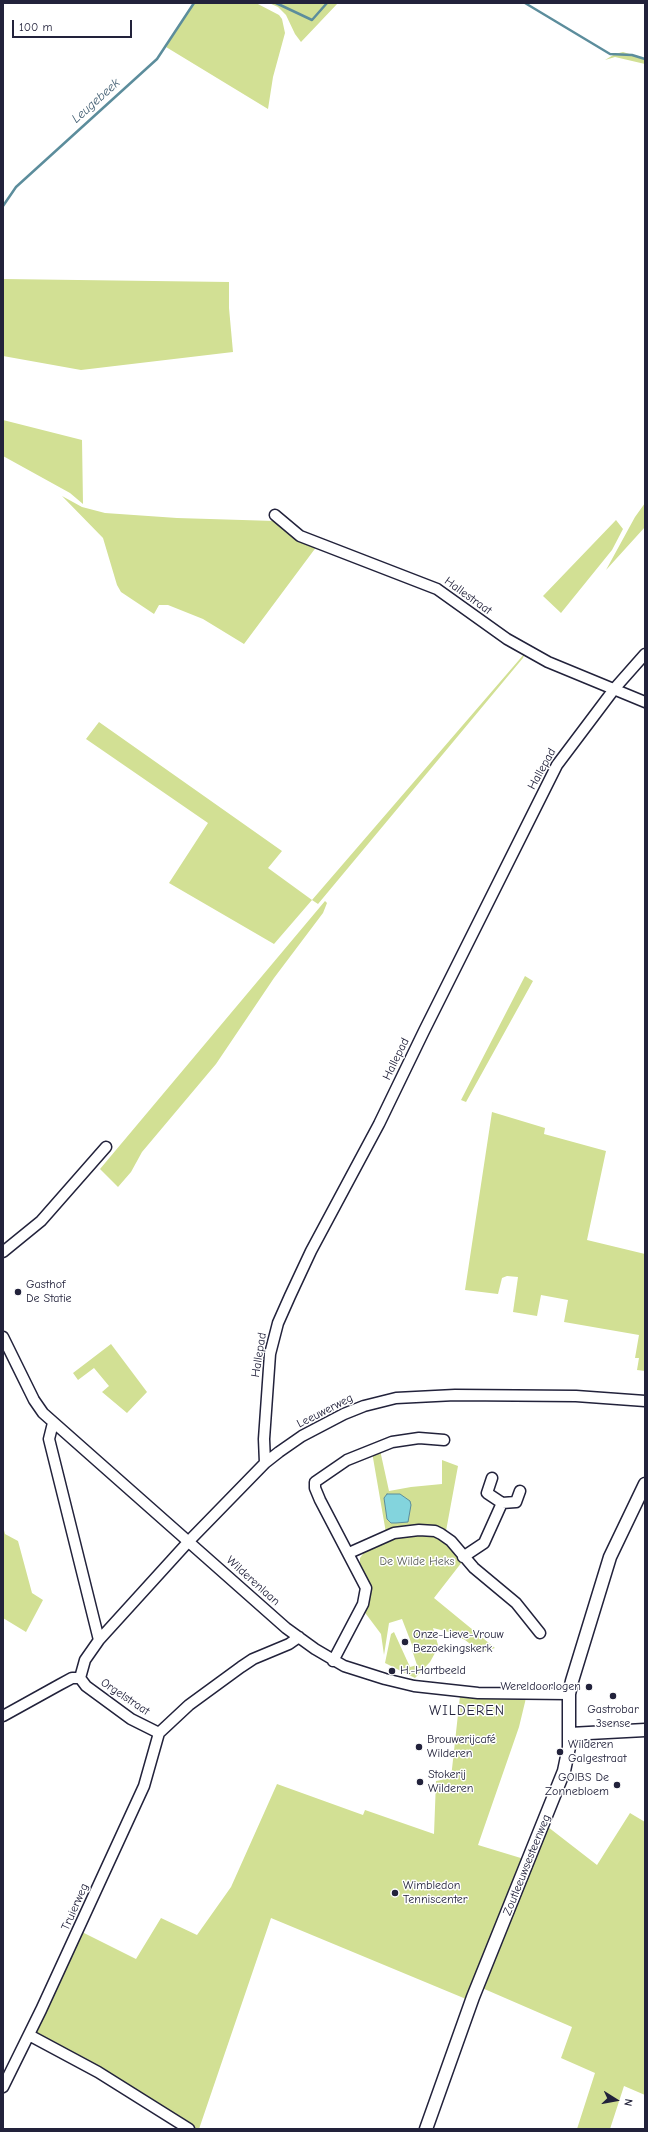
<!DOCTYPE html>
<html>
<head>
<meta charset="utf-8">
<style>
  body { margin:0 }
  #map { position:relative; width:648px; height:2132px; overflow:hidden; background:#fff; font-family:"Comic Neue",sans-serif }
  canvas { display:block }
  .frame { position:absolute; inset:0; border:4px solid #22223b; pointer-events:none }
  .north { position:absolute; left:596px; top:2080px; width:40px; height:40px; -webkit-text-stroke:3px #fff; paint-order:stroke; rotate:101deg; font-size:11px; font-weight:700; line-height:16px; text-align:center; color:#22223b }
  .north::after { content:''; display:block; margin:auto; width:14px; height:18px; background:#22223b; clip-path:polygon(50% 0,100% 100%,50% 72%,0 100%) }
  .scale { position:absolute; left:12px; top:20px; width:120px; height:18px; box-sizing:border-box; border:2px solid #22223b; border-top:0; padding-left:5px; font-size:12px; line-height:14px; white-space:nowrap; color:#22223b; -webkit-text-stroke:3px #fff; paint-order:stroke }
</style>
</head>
<body>
<div id="map">
<canvas width="648" height="2132"></canvas>
<div class="frame"></div>
<div class="north">N</div>
<div class="scale">100 m</div>
</div>
<script>
const ctx = document.querySelector('canvas').getContext('2d');
ctx.lineJoin = 'round';
function fillPath(path, color) { ctx.fillStyle = color; ctx.fill(path, 'evenodd'); }
const shape = rows => new Path2D(rows.map(r => 'M' + r).join(''));
function trace(path, color, width, dash) { ctx.strokeStyle = color; ctx.lineWidth = width; ctx.lineCap = dash ? 'butt' : 'round'; ctx.setLineDash(dash || []); ctx.stroke(path); }
function label(font, color, halo, rows, align = 'center') {
  ctx.font = font + ' "Comic Neue",sans-serif'; ctx.lineWidth = 3; ctx.setLineDash([]); ctx.textBaseline = 'middle'; ctx.strokeStyle = halo; ctx.fillStyle = color; for (const [text, x, y, turn = 0] of rows) {
    ctx.save(); ctx.translate(x, y); ctx.rotate((+turn || 0) * Math.PI / 180); ctx.textAlign = isNaN(turn) ? turn : align; if (halo) ctx.strokeText(text, 0, 0); ctx.fillText(text, 0, 0); ctx.restore();
  }
}
fillPath(shape([
  [194,3,256,3,279,15,282,19,285,33,273,77,268,109,166,47],
  [269,3,338,3,301,42,295,34,286,15,278,7],
  [623,52,645,59,645,64,615,57,605,60,615,54],
  [3,279,229,282,229,308,233,352,81,370,3,356],
  [3,420,82,440,83,504,70,493,3,456],
  [62,496,82,507,105,513,177,518,275,521,317,546,244,644,203,619,168,605,159,605,154,614,121,592,117,585,103,538],
  [645,503,645,527,606,570,635,517],
  [616,520,623,529,612,550,561,613,543,596],
  [525,653,523,658,318,904,312,900,274,944,169,883,208,823,86,739,99,722,282,851,268,868,312,900],
  [325,901,327,903,323,913,274,978,216,1064,142,1152,131,1172,118,1187,100,1169],
  [525,976,533,981,466,1102,461,1100],
  [492,1112,545,1128,544,1134,606,1151,587,1240,645,1254,645,1371,637,1370,639,1358,635,1358,639,1335,564,1322,568,1300,541,1295,537,1316,513,1312,518,1277,507,1276,502,1278,498,1294,465,1290],
  [111,1344,147,1392,127,1413,102,1392,109,1386,94,1368,78,1380,73,1373],
  [380,1450,389,1491,411,1487,442,1484,442,1460,458,1466,446,1531,386,1533,372,1452],
  [3,1526,5,1534,18,1541,32,1593,43,1600,26,1632,3,1618],
  [430,1534,448,1542,462,1562,434,1598,495,1648,481,1652,465,1640,449,1632,433,1628,438,1645,435,1653,430,1662,415,1678,385,1663,391,1634,394,1632,410,1667,417,1665,412,1650,414,1650,402,1619,389,1623,384,1655,381,1634,363,1610,370,1587,360,1564,360,1558,365,1551,396,1538],
  [460,1696,526,1698,519,1727,478,1845,524,1859,466,1999,271,1918,199,2129,194,2129,102,2070,38,2035,36,2031,82,1932,136,1959,161,1918,197,1935,231,1887,277,1784,363,1815,365,1810,434,1834,436,1781,451,1778],
  [630,1813,645,1822,645,2095,624,2086,610,2129,577,2129,595,2073,561,2058,572,2027,482,1988,548,1827,597,1865]
]), '#d2e094');
const water = shape([
  [387,1494,400,1494,410,1501,411,1505,408,1522,396,1523,391,1523,387,1519,384,1498,387,1494]
]);
fillPath(water, '#83d4dd');
trace(water, '#5c8d9c', 1);
trace(shape([
  [276,3,312,20,327,3],
  [525,3,610,54,632,55,645,59],
  [3,206,16,187,157,59,194,3]
]), '#5c8d9c', 2.5);
const minor = shape([
  [275,515,300,536,437,589,507,639,548,662,645,702],
  [3,1252,41,1221,106,1147],
  [3,1337,34,1400,43,1413,286,1628,315,1649,344,1666,385,1679,414,1686,478,1693,569,1694],
  [53,1423,49,1439,99,1640],
  [265,1463,264,1439,270,1354,278,1323,290,1296,311,1251,379,1124,424,1031,557,765,615,688,645,654],
  [492,1478,487,1493,502,1503,516,1502,520,1491],
  [349,1553,394,1533,419,1530,435,1531,441,1534,451,1541,474,1568,516,1603,540,1633],
  [463,1557,484,1543,502,1503],
  [333,1661,363,1604,366,1588,320,1500,315,1488,315,1482,347,1460,392,1442,419,1438,444,1440],
  [3,1716,59,1685,72,1678,80,1678],
  [159,1733,131,1719,86,1686,80,1678,85,1660,99,1640,189,1541,265,1463,279,1452,302,1436,344,1414,364,1406,396,1398,455,1395,576,1396,645,1401],
  [29,2035,98,2072,189,2129],
  [3,2087,41,2010,144,1786,159,1733,189,1705,241,1667,253,1659,289,1644,299,1637]
]);
const tertiary = shape([
  [570,1734,645,1730],
  [426,2129,473,1997,564,1771,569,1747,569,1694,572,1681,610,1557,645,1484]
]);
trace(minor, '#22223b', 13);
trace(tertiary, '#22223b', 15);
trace(minor, '#fff', 10);
trace(tertiary, '#fff', 12);
for (const [x, y, r, color] of [
  [18,1292,4,"#22223b"],
  [405,1642,4,"#22223b"],
  [392,1671,4,"#22223b"],
  [589,1687,4,"#22223b"],
  [613,1696,4,"#22223b"],
  [419,1747,4,"#22223b"],
  [560,1752,4,"#22223b"],
  [420,1782,4,"#22223b"],
  [617,1785,4,"#22223b"],
  [395,1893,4,"#22223b"]
]) { const dot = new Path2D(); dot.arc(x, y, r, 0, 2 * Math.PI); ctx.fillStyle = color; ctx.fill(dot); trace(dot, '#fff', 1.5); }
label('12px', '#22223b', '#fff', [
  ["Hallestraat",468,596,36],
  ["Hallepad",542,769,-61],
  ["Hallepad",396,1059,-64],
  ["Hallepad",259,1355,-81],
  ["Leeuwerweg",325,1411,-27],
  ["Wilderenlaan",253,1581,42],
  ["Orgelstraat",125,1697,34],
  ["Zoutleeuwsesteenweg",527,1865,-68],
  ["Truierweg",75,1907,-66]
]);
label('12px', '#22223b', '#fff', [
  ["Gasthof",26,1285],
  ["De Statie",26,1299],
  ["Onze-Lieve-Vrouw",413,1635],
  ["Bezoekingskerk",413,1649],
  ["H.-Hartbeeld",400,1671],
  ["Wereldoorlogen",581,1687,"right"],
  ["Gastrobar",613,1710,"center"],
  ["3sense",613,1724,"center"],
  ["Brouwerijcafé",427,1740],
  ["Wilderen",427,1754],
  ["Wilderen",568,1745],
  ["Galgestraat",568,1759],
  ["Stokerij",428,1775],
  ["Wilderen",428,1789],
  ["GO!BS De",609,1778,"right"],
  ["Zonnebloem",609,1792,"right"],
  ["Wimbledon",403,1886],
  ["Tenniscenter",403,1900]
], 'left');
label('12px', '#575b56', '#fff', [
  ["De Wilde Heks",417,1562]
]);
label('italic 13px', '#446074', '#fff', [
  ["Leugebeek",96,101,-42]
]);
ctx.letterSpacing = '1px';
label('14px', '#22223b', '#fff', [
  ["WILDEREN",467,1711]
]);
ctx.letterSpacing = '0px';
</script>
</body>
</html>
